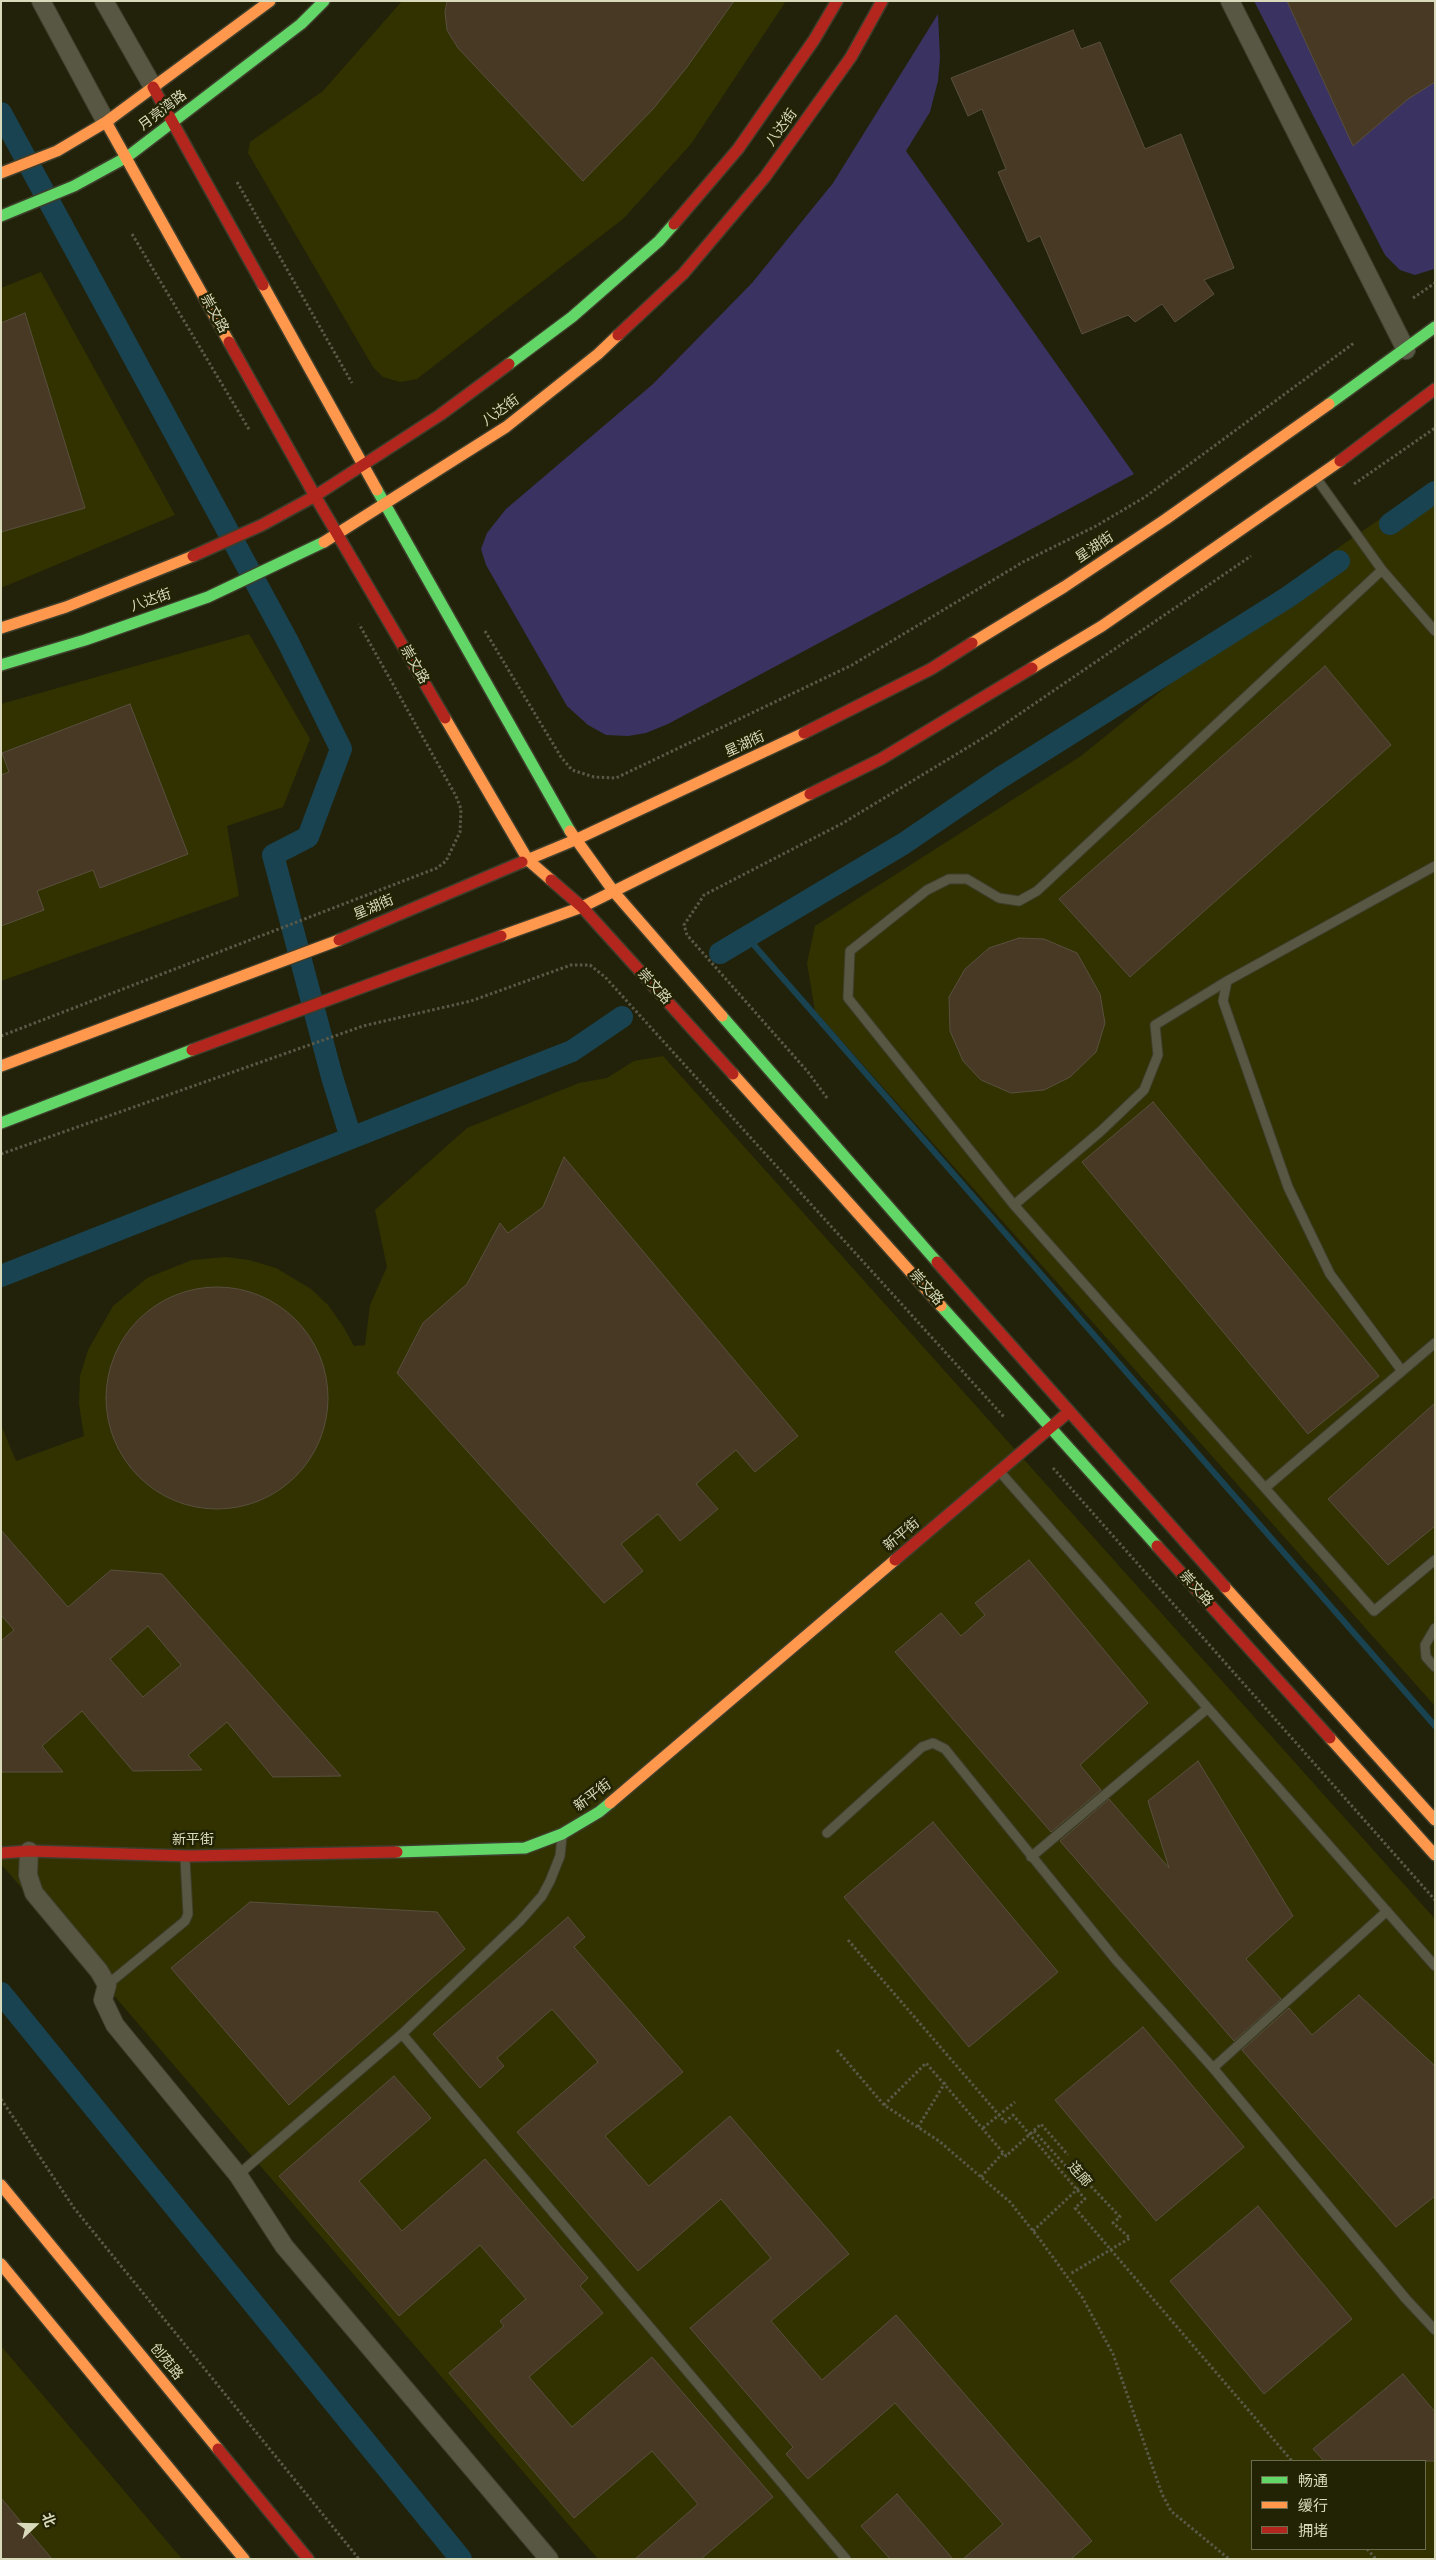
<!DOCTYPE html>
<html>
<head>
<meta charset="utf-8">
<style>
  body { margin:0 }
  #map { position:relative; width:1436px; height:2560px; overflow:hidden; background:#22220a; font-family:Roboto,"Noto Sans SC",sans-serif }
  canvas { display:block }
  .frame { position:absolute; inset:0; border:2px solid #d9dabc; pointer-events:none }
  .legend { position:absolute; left:1251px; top:2460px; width:175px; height:90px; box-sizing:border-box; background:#222204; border:1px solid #6b6c4e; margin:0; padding:6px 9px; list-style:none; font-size:15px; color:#d9dabc }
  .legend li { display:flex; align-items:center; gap:10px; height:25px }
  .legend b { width:25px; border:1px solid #6b6c4e }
  .north { position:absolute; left:10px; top:2500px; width:50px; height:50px; -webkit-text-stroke:4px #222204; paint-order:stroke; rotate:69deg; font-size:14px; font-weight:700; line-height:20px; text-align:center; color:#d9dabc }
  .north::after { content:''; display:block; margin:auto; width:18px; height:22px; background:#d9dabc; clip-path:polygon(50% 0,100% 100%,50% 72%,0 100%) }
</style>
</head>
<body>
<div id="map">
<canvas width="1436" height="2560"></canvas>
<div class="frame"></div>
<ul class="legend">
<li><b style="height:6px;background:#63d668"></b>畅通</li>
<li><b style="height:6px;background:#ff974d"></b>缓行</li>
<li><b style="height:6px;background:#b3261e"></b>拥堵</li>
</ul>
<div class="north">北</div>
</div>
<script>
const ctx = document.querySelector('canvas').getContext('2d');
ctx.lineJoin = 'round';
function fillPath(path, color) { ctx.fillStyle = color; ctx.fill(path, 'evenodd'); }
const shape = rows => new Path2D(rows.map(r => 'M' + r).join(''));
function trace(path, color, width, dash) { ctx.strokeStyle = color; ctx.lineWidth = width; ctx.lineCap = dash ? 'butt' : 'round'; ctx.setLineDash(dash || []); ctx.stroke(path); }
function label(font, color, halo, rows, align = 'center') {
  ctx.font = font + ' Roboto,"Noto Sans SC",sans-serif'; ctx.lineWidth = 5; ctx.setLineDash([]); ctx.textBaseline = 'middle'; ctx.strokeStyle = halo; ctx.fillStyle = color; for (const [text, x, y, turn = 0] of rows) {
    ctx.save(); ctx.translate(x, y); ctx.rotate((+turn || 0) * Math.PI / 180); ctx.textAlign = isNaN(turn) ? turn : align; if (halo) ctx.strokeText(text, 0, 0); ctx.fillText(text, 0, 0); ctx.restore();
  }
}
fillPath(shape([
  [402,1,786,1,691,144,624,218,417,379,400,382,383,377,373,367,248,153,250,142,323,91],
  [41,272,175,515,1,588,1,288],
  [1435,481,1435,1706,815,1011,807,963,815,926,1081,756,1335,550],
  [249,634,310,739,283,807,227,826,239,896,1,981,1,704],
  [663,1056,1435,1919,1435,2559,598,2559,1,1864,1,1425,16,1461,84,1436,79,1404,80,1376,88,1350,113,1306,147,1278,192,1260,226,1257,249,1260,276,1268,311,1289,328,1305,343,1326,354,1346,365,1345,370,1305,387,1267,375,1210,467,1128,579,1083,607,1078,634,1061],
  [1252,2461,1425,2461,1425,2549,1252,2549],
  [1,2346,182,2559,1,2559]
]), '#323201');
fillPath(shape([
  [1254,1,1435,1,1434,269,1415,275,1400,270,1385,255],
  [938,14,940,58,938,81,930,112,906,151,1134,474,668,724,646,733,628,736,606,735,588,725,567,706,486,565,481,549,487,533,506,509,653,384,752,283,833,183]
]), '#3a3260');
trace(shape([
  [746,936,1435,1726]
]), '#194351', 6);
trace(shape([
  [1,113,287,640,341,749,308,837,273,855,332,1077,351,1138],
  [1390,524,1435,492],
  [720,953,903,844,1000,778,1288,597,1339,561],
  [1,1276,572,1051,622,1017],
  [1,1993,461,2559]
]), '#194351', 22);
const building = shape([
  [447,1,734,1,687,67,653,109,583,181,458,48,447,30,445,12,447,1],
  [1287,1,1435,1,1435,82,1408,99,1353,146,1287,1],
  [1073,30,1081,49,1100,42,1145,149,1181,134,1234,268,1204,280,1214,294,1175,322,1162,304,1135,322,1128,315,1082,334,1040,236,1028,242,998,172,1006,169,982,109,968,116,951,78,1073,30],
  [25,313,85,508,1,532,1,323,25,313],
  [1325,666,1391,745,1130,977,1059,899,1325,666],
  [130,704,188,854,100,888,93,870,37,891,44,910,1,926,1,775,9,772,2,753,130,704],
  [1019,938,1044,939,1077,953,1100,994,1105,1023,1096,1052,1070,1077,1044,1090,1011,1093,981,1080,963,1061,950,1031,949,997,965,969,989,948,1019,938],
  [1153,1102,1379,1376,1308,1434,1082,1162,1153,1102],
  [564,1157,798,1436,755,1472,736,1450,696,1484,718,1509,680,1541,658,1514,621,1544,643,1571,604,1603,397,1373,423,1323,467,1284,500,1223,508,1233,543,1207,564,1157],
  '106 1398a111 111 0 1 1 222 0a111 111 0 1 1-222 0Z',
  [1435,1403,1435,1526,1388,1565,1328,1499,1435,1403],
  [1,1530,68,1607,111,1570,162,1574,341,1776,273,1777,227,1722,188,1755,202,1770,133,1771,82,1711,42,1746,63,1772,1,1772,1,1641,14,1630,1,1615,1,1530],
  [148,1626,181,1665,143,1697,110,1659,148,1626],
  [1029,1560,1148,1703,1080,1765,1101,1790,1051,1832,895,1652,941,1613,961,1636,985,1615,975,1603,1029,1560],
  [1198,1761,1293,1916,1246,1959,1281,1999,1234,2041,1060,1841,1109,1799,1169,1868,1148,1801,1198,1761],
  [933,1822,1058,1972,969,2047,844,1897,933,1822],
  [250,1902,437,1912,465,1949,289,2105,171,1968,250,1902],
  [568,1917,585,1937,574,1947,683,2072,605,2136,649,2186,730,2116,849,2254,771,2321,822,2380,896,2315,1092,2541,1071,2559,963,2559,1003,2524,895,2403,808,2479,786,2454,793,2447,690,2328,771,2258,721,2199,638,2271,517,2132,598,2062,552,2009,497,2058,504,2066,480,2088,433,2034,568,1917],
  [1359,1995,1435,2066,1435,2196,1396,2227,1242,2050,1289,2008,1312,2035,1359,1995],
  [1143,2027,1244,2147,1156,2221,1055,2100,1143,2027],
  [394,2076,431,2118,359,2181,402,2231,485,2159,588,2278,580,2286,603,2313,529,2377,572,2427,652,2357,773,2497,701,2559,635,2559,698,2504,652,2451,574,2518,449,2373,504,2326,500,2321,526,2299,480,2245,399,2316,279,2176,394,2076],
  [1258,2206,1352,2319,1264,2394,1170,2281,1258,2206],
  [1403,2374,1435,2412,1435,2461,1324,2461,1313,2449,1403,2374],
  [897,2494,953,2559,890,2559,861,2526,897,2494],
  [1,2498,52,2559,1,2559,1,2498]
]);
fillPath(building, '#483924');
trace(building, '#584f3e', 1);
const lane = shape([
  [1319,482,1382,570,1435,631],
  [1382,570,1037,891,1019,901,999,898,967,879,949,879,927,890,850,951,848,998,1014,1205,1374,1611,1435,1560],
  [1014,1205,1101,1131,1144,1090,1158,1055,1155,1025,1227,981],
  [1402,1371,1330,1274,1288,1187,1223,1001,1227,981,1435,866],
  [1000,1472,1435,1966],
  [1265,1488,1435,1343],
  [1435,1628,1425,1645,1426,1657,1435,1667],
  [827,1833,922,1747,933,1743,945,1749,1116,1960,1213,2068,1406,2299,1435,2330],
  [1031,1857,1208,1708],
  [107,1985,185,1921,188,1914,185,1859],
  [402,2034,846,2559],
  [1213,2068,1387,1911],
  [238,2175,402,2034,520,1921,542,1896,550,1881,560,1856,562,1837]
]);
const street = shape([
  [41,1,106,122],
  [104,1,153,87],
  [1230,1,1406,350],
  [29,1851,28,1875,34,1893,99,1971,107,1985,103,2000,115,2025,238,2175,284,2246,549,2559]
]);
const fast = shape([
  [1,216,74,186,127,157,301,24,324,1],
  [509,364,572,317,659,241,674,224],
  [1329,404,1435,327],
  [377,490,570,831],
  [1,665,85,640,208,597,324,542],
  [722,1016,937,1262],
  [1,1123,192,1050],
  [941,1306,1157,1546],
  [397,1852,525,1848,562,1834,599,1812,610,1803]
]);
const slow = shape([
  [106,122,229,342],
  [1,173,57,151,106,122,270,1],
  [263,285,377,490],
  [324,542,506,427,598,354,618,335],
  [1,628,66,607,193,556],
  [972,643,1064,587,1166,519,1329,404],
  [1032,668,1102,626,1340,461],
  [445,718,528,860,551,880],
  [570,831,614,892,722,1016],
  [522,862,575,840,804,733],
  [501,936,582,907,810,794],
  [1,1066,339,940],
  [733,1074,941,1306],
  [1225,1587,1435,1820],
  [1330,1738,1435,1855],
  [610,1803,895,1560],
  [1,2185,218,2449],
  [1,2264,244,2559]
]);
const jam = shape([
  [153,87,263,285],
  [674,224,738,149,814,40,837,1],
  [618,335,683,274,765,177,851,57,882,1],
  [229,342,315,496,445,718],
  [1340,461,1435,389],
  [193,556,262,525,315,496,440,415,509,364],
  [804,733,931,669,972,643],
  [810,794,881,759,1032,668],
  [551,880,582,907,733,1074],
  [339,940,522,862],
  [192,1050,501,936],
  [937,1262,1225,1587],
  [1157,1546,1330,1738],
  [895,1560,1064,1416],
  [1,1853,29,1851,189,1856,397,1852],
  [218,2449,308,2559]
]);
trace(lane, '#3e3e2c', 11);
trace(street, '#3e3e2c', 20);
trace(fast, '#3e3e2c', 14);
trace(slow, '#3e3e2c', 14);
trace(jam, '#3e3e2c', 14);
trace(shape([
  [237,182,352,383],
  [132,234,250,431],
  [1413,298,1435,283],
  [1354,484,1435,428],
  [485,631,561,757,572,770,594,777,616,778,852,665,1023,562,1096,526,1145,497,1354,343],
  [1,1036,437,868,446,861,460,832,461,809,456,796,359,624],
  [827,1098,808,1072,687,935,684,925,704,895,843,823,993,732,1251,556],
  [1,1154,363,1026,471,1001,571,965,590,965,605,977,1004,1417],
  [1053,1468,1435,1900],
  [837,2050,884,2105,939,2141,1010,2202,1041,2241,1082,2297,1113,2354,1162,2494,1171,2511,1229,2559],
  [1,2099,74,2208,359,2559],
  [884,2105,926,2063,1006,2156,1041,2124,1068,2155],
  [918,2127,946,2081],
  [983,2128,1015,2102],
  [1034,2131,1083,2185],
  [981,2177,1003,2153],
  [1033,2231,1086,2181,1120,2217,1113,2223,1130,2238,1070,2274],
  [1367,2549,1376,2559]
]), '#595947', 3, [2.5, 2.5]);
trace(lane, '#575743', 9);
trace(street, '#575743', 18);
trace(fast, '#63d668', 11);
trace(slow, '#ff974d', 11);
trace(jam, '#b3261e', 11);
trace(shape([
  [848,1940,1005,2122,1013,2115,1085,2199,1075,2208,1292,2461]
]), '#595947', 3, [2.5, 2.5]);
label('14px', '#d9dabc', '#222204', [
  ["月亮湾路",163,111,-37],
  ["八达街",782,128,-54],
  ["崇文路",214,314,61],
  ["八达街",501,411,-36],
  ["星湖街",1095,548,-34],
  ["八达街",151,601,-19],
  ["崇文路",414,665,60],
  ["星湖街",745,745,-25],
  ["星湖街",374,908,-23],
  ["崇文路",654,987,48],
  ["崇文路",926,1288,48],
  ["新平街",902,1535,-40],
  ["崇文路",1196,1589,48],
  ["新平街",593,1796,-37],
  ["新平街",193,1840],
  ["连廊",1079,2175,49],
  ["创苑路",166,2362,51]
]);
</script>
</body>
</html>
